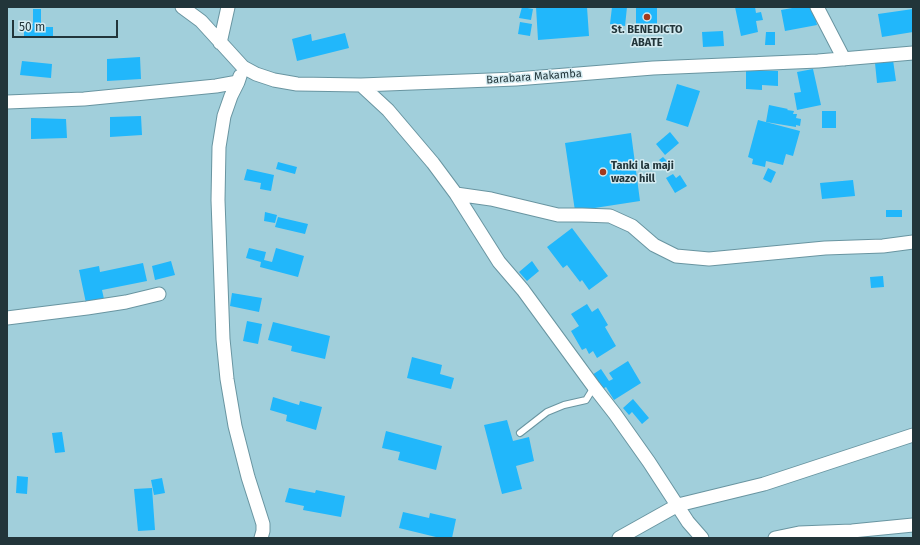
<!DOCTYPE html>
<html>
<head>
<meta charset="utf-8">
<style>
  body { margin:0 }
  #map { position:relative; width:920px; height:545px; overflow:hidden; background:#a1cfdb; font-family:"Fira Sans",sans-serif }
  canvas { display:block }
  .frame { position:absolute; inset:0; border:8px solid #22353a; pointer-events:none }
  .scale { position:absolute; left:12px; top:20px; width:106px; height:18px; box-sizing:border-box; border:2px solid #22353a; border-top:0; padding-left:5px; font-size:12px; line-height:14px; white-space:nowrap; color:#22353a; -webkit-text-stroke:3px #d4ebf1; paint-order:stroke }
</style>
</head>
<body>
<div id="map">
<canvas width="920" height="545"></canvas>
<div class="frame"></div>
<div class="scale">50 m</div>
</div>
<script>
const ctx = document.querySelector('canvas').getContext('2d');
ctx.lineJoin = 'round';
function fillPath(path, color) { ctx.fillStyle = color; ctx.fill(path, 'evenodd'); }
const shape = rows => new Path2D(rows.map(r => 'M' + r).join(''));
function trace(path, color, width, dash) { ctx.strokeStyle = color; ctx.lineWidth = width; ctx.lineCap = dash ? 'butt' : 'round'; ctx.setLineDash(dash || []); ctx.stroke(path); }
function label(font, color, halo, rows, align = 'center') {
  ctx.font = font + ' "Fira Sans",sans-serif'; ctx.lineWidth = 3; ctx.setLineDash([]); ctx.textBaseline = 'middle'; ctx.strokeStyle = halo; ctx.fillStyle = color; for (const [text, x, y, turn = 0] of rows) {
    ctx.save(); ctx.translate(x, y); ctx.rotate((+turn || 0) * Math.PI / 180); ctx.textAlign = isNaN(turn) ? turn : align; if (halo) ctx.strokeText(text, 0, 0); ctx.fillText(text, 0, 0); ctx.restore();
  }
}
fillPath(shape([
  [522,7,533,9,531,20,519,18],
  [536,7,587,7,589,36,538,40],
  [612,7,627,7,625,26,610,24],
  [636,7,657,7,657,26,636,27],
  [735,7,755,7,756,13,761,12,763,20,756,21,758,32,741,36],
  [798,7,813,7,817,25,785,31,781,10],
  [33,9,41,9,41,27,53,27,53,37,24,37,24,24,33,24],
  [913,9,913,32,882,37,878,14],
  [520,22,532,24,530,36,518,34],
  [723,31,724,46,703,47,702,32],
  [766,32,775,32,775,45,765,45],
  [345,33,349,48,297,61,292,39,311,34,312,41],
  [140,57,141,79,107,81,107,59],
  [893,60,896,81,877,83,875,63],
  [22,61,52,64,51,78,20,75],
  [813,69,821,105,797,110,794,93,801,92,797,72],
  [746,70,778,71,778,86,762,85,762,90,746,89],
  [677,84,700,91,688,127,666,120],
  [769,105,788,109,787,110,794,111,793,114,797,114,796,118,801,119,800,126,796,125,796,127,766,122],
  [822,111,836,111,836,128,822,128],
  [141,116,142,135,110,137,110,117],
  [31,118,66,119,67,138,31,139],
  [758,120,800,131,793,156,786,154,783,165,766,161,765,167,752,164,753,159,748,157],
  [670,132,679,143,665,155,656,144],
  [631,133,640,201,575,211,565,143],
  [663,157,673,167,669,171,659,160],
  [278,162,297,167,295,174,276,169],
  [768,168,776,172,771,183,763,179],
  [247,169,274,175,271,191,260,189,261,183,244,180],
  [673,174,676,178,680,175,687,186,675,193,666,178],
  [853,180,855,196,822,199,820,183],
  [886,210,902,210,902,217,886,217],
  [265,212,277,215,275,223,264,221],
  [278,217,308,224,305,234,275,227],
  [572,228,608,276,589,290,582,280,580,282,567,265,563,268,547,247],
  [249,248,266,252,264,260,272,262,276,248,304,256,298,277,260,267,261,262,246,258],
  [171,261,175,275,155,280,152,266],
  [532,261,539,271,527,281,519,272],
  [143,263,147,281,102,290,104,299,86,303,79,270,99,266,100,272],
  [883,276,884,287,871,288,870,277],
  [232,293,262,298,259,312,230,306],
  [587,304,592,312,598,308,608,325,605,327,616,346,597,358,593,351,589,354,586,348,582,350,571,331,579,326,571,314],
  [247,321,262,324,258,344,243,341],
  [273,322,330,336,325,359,291,351,292,346,268,340],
  [412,357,442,365,440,374,454,378,451,389,407,378],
  [628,361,641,383,614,400,606,387,601,390,592,375,601,369,609,381,613,379,609,373],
  [273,397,299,405,300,401,322,407,316,430,286,421,287,415,270,410],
  [633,399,649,418,642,424,632,412,629,415,623,408],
  [507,420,513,441,529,437,534,461,516,466,522,489,502,494,484,425],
  [386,431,442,446,436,470,398,460,400,452,382,448],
  [62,432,65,452,55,453,52,433],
  [17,476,28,477,27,494,16,493],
  [162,478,165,493,154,495,151,480],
  [152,488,155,530,138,531,134,489],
  [289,488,315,493,316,490,345,496,341,517,303,510,304,506,285,502],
  [403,512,429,518,430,513,456,519,452,538,440,538,399,528]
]), '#21b7fb');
const service = shape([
  [520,433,547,412,564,405,586,400,594,387]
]);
const minor = shape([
  [182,7,201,21,243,67,256,74,274,80,297,84,361,85,516,79,653,68,818,61,913,53],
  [817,7,844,59],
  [220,43,228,7],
  [238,82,231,96,224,116,219,147,218,200,223,339,227,379,235,426,248,477,263,524,263,531,261,538],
  [361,85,388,110,433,163,456,194,499,262,523,290,594,387,615,414,649,462,688,522,702,538],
  [7,102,84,99,216,86,238,82,240,76],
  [456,194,491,199,558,215,582,215,610,216,632,226,654,245,676,256,709,259,825,248,883,246,913,242],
  [7,318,87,308,126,302,159,294],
  [619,538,678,505,764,484,913,435],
  [775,538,799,533,852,531,913,525]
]);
trace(service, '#6995a1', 8);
trace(minor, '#6995a1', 15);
trace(service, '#fff', 6);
trace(minor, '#fff', 13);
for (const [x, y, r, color] of [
  [647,17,4,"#a33a1e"],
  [603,172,4,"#a33a1e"]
]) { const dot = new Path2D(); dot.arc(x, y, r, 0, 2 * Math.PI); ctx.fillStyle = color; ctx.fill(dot); trace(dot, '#d4ebf1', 1.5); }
label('bold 11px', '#22353a', '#d4ebf1', [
  ["St. BENEDICTO",647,30],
  ["ABATE",647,43],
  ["Tanki la maji",611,166,"left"],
  ["wazo hill",611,179,"left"]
]);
label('11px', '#22353a', '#d4ebf1', [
  ["Barabara Makamba",534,77,-4]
]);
</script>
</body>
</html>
